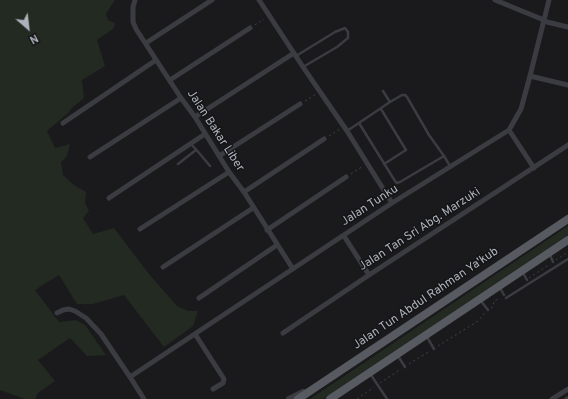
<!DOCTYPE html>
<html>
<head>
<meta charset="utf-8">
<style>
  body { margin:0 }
  #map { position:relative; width:568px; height:399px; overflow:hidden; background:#1a1a1c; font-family:Overpass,sans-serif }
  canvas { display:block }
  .north { position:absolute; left:8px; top:8px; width:40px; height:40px; -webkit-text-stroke:3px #151517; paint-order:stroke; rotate:152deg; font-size:11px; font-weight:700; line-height:16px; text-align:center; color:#adb2bb }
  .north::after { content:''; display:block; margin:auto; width:14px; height:18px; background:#adb2bb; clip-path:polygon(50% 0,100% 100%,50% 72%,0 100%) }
</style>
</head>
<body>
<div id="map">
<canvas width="568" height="399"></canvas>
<div class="north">N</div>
</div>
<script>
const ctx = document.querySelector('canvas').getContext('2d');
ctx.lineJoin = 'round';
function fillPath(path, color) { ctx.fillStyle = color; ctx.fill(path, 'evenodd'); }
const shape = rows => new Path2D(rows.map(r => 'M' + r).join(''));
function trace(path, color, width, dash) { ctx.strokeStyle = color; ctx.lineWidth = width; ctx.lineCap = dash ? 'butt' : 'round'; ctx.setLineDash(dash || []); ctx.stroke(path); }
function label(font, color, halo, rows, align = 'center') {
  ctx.font = font + ' Overpass,sans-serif'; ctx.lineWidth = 3; ctx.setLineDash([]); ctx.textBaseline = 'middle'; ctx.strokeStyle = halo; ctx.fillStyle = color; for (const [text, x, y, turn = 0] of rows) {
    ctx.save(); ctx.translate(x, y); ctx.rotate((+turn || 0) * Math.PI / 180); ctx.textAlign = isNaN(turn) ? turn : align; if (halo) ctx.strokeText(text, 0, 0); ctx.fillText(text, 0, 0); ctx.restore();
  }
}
fillPath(shape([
  [0,0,115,0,106,14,108,20,115,23,114,28,97,40,105,66,82,80,84,98,73,107,67,114,47,131,55,148,70,144,67,156,61,162,63,175,74,185,86,192,85,203,89,211,83,218,93,234,114,228,149,274,177,306,188,311,198,311,193,326,164,347,124,295,93,304,77,304,59,275,35,290,59,322,76,320,85,325,106,355,87,356,70,338,38,360,55,381,38,393,35,399,25,399,0,390],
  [568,226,568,235,323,399,310,399]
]), '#222a22');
trace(shape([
  [255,25,264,19],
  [305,101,316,94],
  [329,136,340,129],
  [351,174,363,166],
  [556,260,568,252],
  [529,278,550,264],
  [491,308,493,307,494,301,500,298],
  [438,346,478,321,485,313],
  [409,364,430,351],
  [380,383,401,369],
  [357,399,374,387]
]), '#414348', 1, [2, 3]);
trace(shape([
  [296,56,335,32,345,28,348,32,348,38,337,47,303,67],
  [383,91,390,102],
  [381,109,406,150,384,164],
  [347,131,390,102,402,95,405,95,407,97,429,135,444,156,400,182,397,183,395,181,359,123],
  [191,144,200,154,210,166],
  [444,156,450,166],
  [178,164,196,150],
  [550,255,553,262],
  [523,273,527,280],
  [500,288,504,295],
  [506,298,568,259],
  [481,301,488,310],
  [427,337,434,349],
  [398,356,405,367],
  [371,375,387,399]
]), '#3b3c41', 2.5);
trace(shape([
  [135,0,133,7,133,22,136,29,181,98,195,117,229,172,244,192,293,269],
  [259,0,303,67,347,131,392,203],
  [495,0,544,20,547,22,568,27],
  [146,43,212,0],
  [530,76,568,85],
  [170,80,250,28],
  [195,117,294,53],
  [63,123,156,60],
  [509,130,534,168],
  [219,156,300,104],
  [90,157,181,98],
  [244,192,324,139],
  [109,198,205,134],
  [140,229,229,172],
  [267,230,346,177],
  [344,236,369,275],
  [163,267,253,208],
  [199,298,277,245],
  [57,313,63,310,69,309,75,311,86,318,101,334,130,377,144,399],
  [283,333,369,275,568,145],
  [195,334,224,379,223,383,213,389],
  [130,377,392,203,509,130,521,109,530,76,549,0],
  [552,399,568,389],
  [567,399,568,399]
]), '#3b3c41', 5);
trace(shape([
  [289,399,303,392]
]), '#3b3c41', 6);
trace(shape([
  [298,399,568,219],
  [330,399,568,240]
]), '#575a60', 8);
label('12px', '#adb2bb', '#151517', [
  ["Jalan Bakar Liber",215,131,57],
  ["Jalan Tunku",370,206,-33],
  ["Jalan Tan Sri Abg. Marzuki",420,230,-33],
  ["Jalan Tun Abdul Rahman Ya'kub",426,299,-34]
]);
</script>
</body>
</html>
